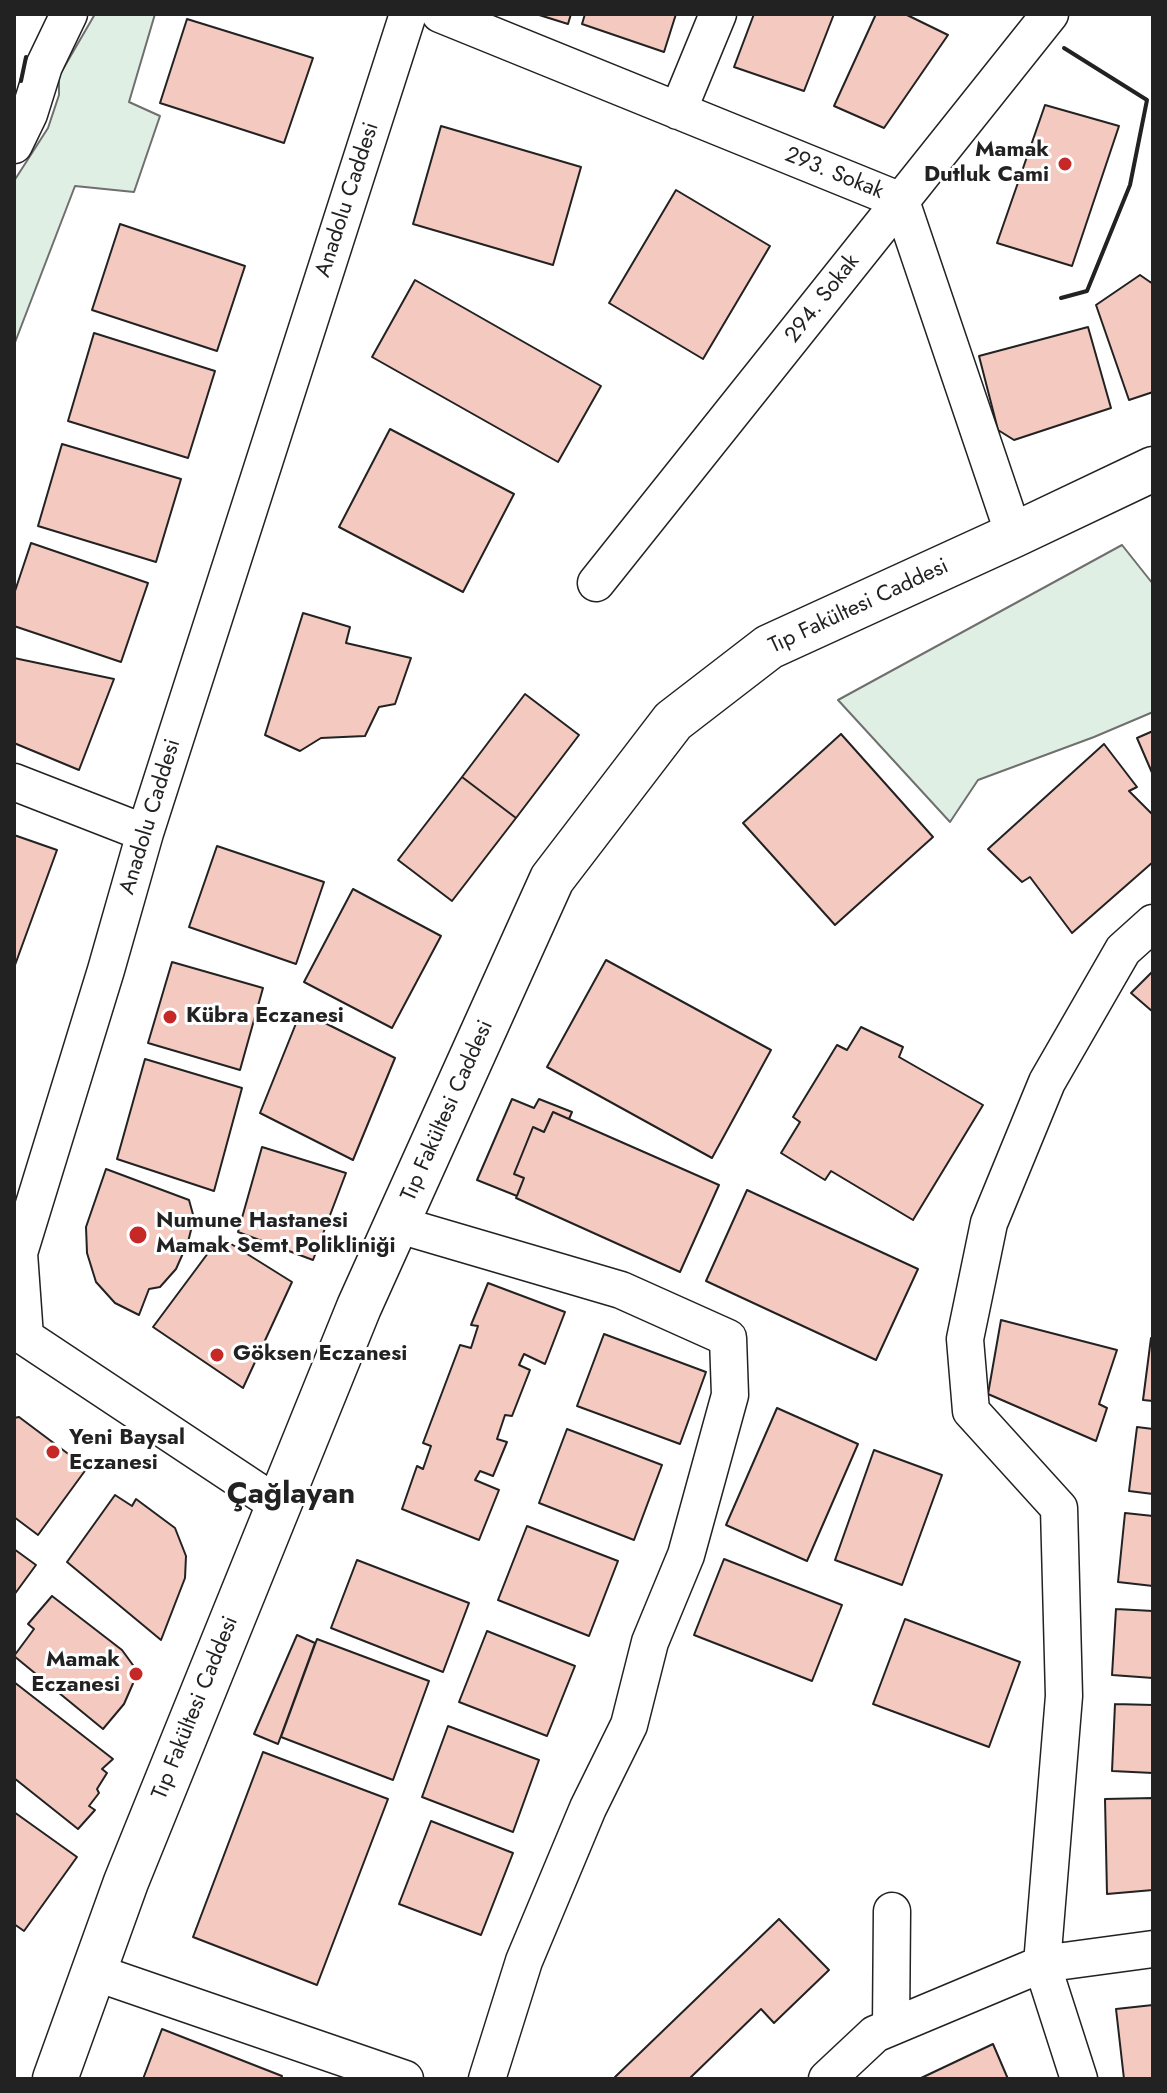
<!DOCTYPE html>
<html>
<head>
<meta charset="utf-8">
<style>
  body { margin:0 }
  #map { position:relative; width:1167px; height:2093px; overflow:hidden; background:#fff; font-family:Jost,sans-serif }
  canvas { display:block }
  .frame { position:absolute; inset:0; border:16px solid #222; pointer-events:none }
</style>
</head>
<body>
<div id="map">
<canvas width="1167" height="2093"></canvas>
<div class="frame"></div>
</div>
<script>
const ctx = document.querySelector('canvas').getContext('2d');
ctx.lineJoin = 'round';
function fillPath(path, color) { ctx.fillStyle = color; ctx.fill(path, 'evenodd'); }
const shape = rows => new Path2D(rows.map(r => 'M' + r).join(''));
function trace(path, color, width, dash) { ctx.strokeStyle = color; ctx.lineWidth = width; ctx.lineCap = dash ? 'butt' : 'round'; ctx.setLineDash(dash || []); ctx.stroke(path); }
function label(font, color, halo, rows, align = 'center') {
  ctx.font = font + ' Jost,sans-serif'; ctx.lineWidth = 6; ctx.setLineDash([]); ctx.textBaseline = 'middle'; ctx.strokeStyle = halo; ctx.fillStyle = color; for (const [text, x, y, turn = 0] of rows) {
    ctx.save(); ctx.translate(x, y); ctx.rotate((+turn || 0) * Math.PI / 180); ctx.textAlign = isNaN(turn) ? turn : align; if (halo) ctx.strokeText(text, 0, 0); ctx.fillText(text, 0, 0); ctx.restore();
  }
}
const green = shape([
  [95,14,155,14,129,102,160,116,134,192,75,186,14,345,14,181,48,128,59,95,59,76,95,14],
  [1122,545,1153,584,1153,712,1094,737,978,780,950,822,838,700,1122,545]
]);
fillPath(green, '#e0efe3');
trace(green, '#6f6f6f', 2);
const building = shape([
  [536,14,571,14,568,24,536,14],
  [585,14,676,14,664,52,582,24,585,14],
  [754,14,834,14,804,91,734,67,754,14],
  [876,14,905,14,948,35,884,128,834,106,876,14],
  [187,19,313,58,284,143,160,103,187,19],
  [1045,105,1119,126,1072,266,997,243,1045,105],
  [441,126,581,167,553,265,413,224,441,126],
  [676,190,770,246,703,359,609,303,676,190],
  [120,224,245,266,217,351,92,310,120,224],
  [1140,275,1153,284,1153,392,1129,400,1096,305,1140,275],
  [415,280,601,386,558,462,372,357,415,280],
  [1088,327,1111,408,1014,440,998,430,979,356,1088,327],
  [94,333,215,371,188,458,68,421,94,333],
  [390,429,514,494,463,592,339,527,390,429],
  [62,444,181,479,156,562,38,526,62,444],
  [31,543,148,583,121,662,14,626,14,594,31,543],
  [303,613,350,627,346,643,411,658,395,704,379,707,365,736,321,738,300,751,265,735,303,613],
  [14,658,114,679,79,770,14,743,14,658],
  [525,694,579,735,516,818,462,777,525,694],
  [1153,731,1153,775,1137,738,1153,731],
  [841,734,933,837,835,925,743,823,841,734],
  [1104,744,1137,787,1129,791,1153,815,1153,862,1072,933,1030,877,1022,882,988,849,1104,744],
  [462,777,516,818,452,901,398,860,462,777],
  [14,835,57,850,15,965,14,965,14,835],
  [217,846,324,882,296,964,189,927,217,846],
  [353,889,441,936,392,1028,304,982,353,889],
  [606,960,771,1050,712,1158,547,1067,606,960],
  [172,962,263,988,240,1070,148,1043,172,962],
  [1153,971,1153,1012,1131,993,1153,971],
  [301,1011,395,1058,353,1160,260,1113,301,1011],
  [861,1027,903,1047,899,1057,983,1105,913,1220,831,1171,825,1180,781,1153,800,1122,793,1117,837,1045,847,1050,861,1027],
  [145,1059,242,1088,214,1191,117,1159,145,1059],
  [512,1099,534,1108,539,1099,572,1112,569,1119,553,1112,544,1132,533,1127,514,1174,524,1178,517,1196,477,1180,512,1099],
  [553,1112,719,1185,680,1272,516,1198,524,1178,514,1174,533,1127,544,1132,553,1112],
  [262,1147,346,1173,313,1260,238,1232,262,1147],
  [106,1169,189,1200,194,1218,188,1242,176,1269,160,1287,149,1289,139,1315,115,1303,96,1282,87,1253,86,1227,106,1169],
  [747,1190,918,1269,876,1360,706,1281,747,1190],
  [220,1237,292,1282,243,1388,153,1327,220,1237],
  [488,1283,565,1312,545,1364,524,1354,519,1365,530,1370,512,1416,505,1415,497,1439,507,1442,493,1476,480,1471,475,1480,499,1490,479,1540,402,1509,417,1466,423,1469,431,1446,423,1443,460,1345,471,1348,478,1326,471,1325,488,1283],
  [1001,1320,1117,1350,1099,1404,1107,1408,1096,1441,988,1394,1001,1320],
  [604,1334,706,1372,680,1444,577,1406,604,1334],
  [1151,1338,1153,1339,1153,1401,1143,1400,1151,1338],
  [777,1408,858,1444,807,1561,726,1525,777,1408],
  [19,1417,87,1468,38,1535,14,1517,14,1418,19,1417],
  [1137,1427,1153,1429,1153,1494,1129,1491,1137,1427],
  [567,1429,662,1465,634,1540,539,1503,567,1429],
  [874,1450,942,1475,902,1585,835,1560,874,1450],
  [115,1495,132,1506,136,1499,175,1528,186,1556,185,1578,161,1640,67,1562,115,1495],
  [1125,1513,1153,1516,1153,1586,1118,1582,1125,1513],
  [527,1526,618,1561,589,1636,498,1600,527,1526],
  [14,1549,36,1565,14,1595,14,1549],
  [724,1559,842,1605,812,1681,694,1635,724,1559],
  [357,1560,469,1603,443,1672,331,1628,357,1560],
  [52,1596,122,1650,138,1672,124,1704,103,1729,14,1656,34,1629,28,1624,52,1596],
  [1116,1609,1153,1611,1153,1678,1112,1675,1116,1609],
  [905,1619,1020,1662,989,1747,873,1704,905,1619],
  [487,1631,575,1666,547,1736,459,1702,487,1631],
  [297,1635,315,1643,278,1744,254,1734,297,1635],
  [317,1639,429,1681,393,1780,281,1737,317,1639],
  [14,1682,113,1759,102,1769,107,1773,97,1789,99,1793,89,1806,95,1810,78,1829,14,1778,14,1682],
  [1115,1704,1153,1705,1153,1773,1112,1771,1115,1704],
  [448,1726,539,1760,513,1832,422,1797,448,1726],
  [263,1752,388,1799,317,1985,193,1937,263,1752],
  [1153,1798,1153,1890,1107,1894,1105,1799,1153,1798],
  [14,1812,77,1857,24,1931,14,1924,14,1812],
  [431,1821,513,1853,481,1935,399,1904,431,1821],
  [779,1919,829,1970,774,2023,761,2009,689,2079,617,2079,615,2077,779,1919],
  [1153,2005,1153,2079,1124,2079,1116,2009,1153,2005],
  [162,2029,282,2076,281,2079,143,2079,162,2029],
  [993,2044,1008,2079,919,2079,993,2044]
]);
fillPath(building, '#f3c9c0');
trace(building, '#222', 2);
const minor = shape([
  [440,14,901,201,1014,535],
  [678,111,718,14],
  [14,145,29,114,44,66,69,14],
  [596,583,1050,14],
  [14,782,145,833],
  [396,1224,621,1290,728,1338,730,1395,686,1555,650,1642,629,1725,588,1808,524,1961,487,2079],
  [278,1505,25,1337,19,1253,106,970,145,833,408,14],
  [94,1972,405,2079],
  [891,2027,892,1911],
  [827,2079,875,2034,1042,1964,1153,1949],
  [1079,2079,1042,1964,1064,1696,1059,1508,971,1411,965,1339,989,1223,1047,1082,1123,950,1153,923]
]);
const major = shape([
  [55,2079,126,1882,359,1307,552,879,673,721,769,647,1014,535,1153,469]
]);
trace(minor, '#222', 39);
trace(major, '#222', 47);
trace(minor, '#fff', 36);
trace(major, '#fff', 44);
trace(shape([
  [21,81,26,57],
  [1061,298,1087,291,1130,185,1147,100,1064,48]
]), '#222', 4);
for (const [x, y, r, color] of [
  [1065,164,8,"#c62828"],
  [170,1017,8,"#c62828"],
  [138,1235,10,"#c62828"],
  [217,1355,8,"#c62828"],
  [53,1452,8,"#c62828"],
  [136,1674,8,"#c62828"]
]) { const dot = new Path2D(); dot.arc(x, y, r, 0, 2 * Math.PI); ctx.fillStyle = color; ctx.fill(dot); trace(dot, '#fff', 3); }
label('bold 22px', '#222', '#fff', [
  ["Mamak",1049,151,"right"],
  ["Dutluk Cami",1049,176,"right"],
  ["Kübra Eczanesi",186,1017],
  ["Numune Hastanesi",156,1222],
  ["Mamak Semt Polikliniği",156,1247],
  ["Göksen Eczanesi",233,1355],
  ["Yeni Baysal",69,1439],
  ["Eczanesi",69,1464],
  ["Mamak",120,1661,"right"],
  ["Eczanesi",120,1686,"right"]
], 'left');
label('22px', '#222', '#fff', [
  ["293. Sokak",834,174,22],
  ["Anadolu Caddesi",348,200,-72],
  ["294. Sokak",823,299,-52],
  ["Tıp Fakültesi Caddesi",859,607,-25],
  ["Anadolu Caddesi",151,817,-73],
  ["Tıp Fakültesi Caddesi",448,1111,-66],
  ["Tıp Fakültesi Caddesi",196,1708,-68]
]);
label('bold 30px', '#222', '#fff', [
  ["Çağlayan",291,1496]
]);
</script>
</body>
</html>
